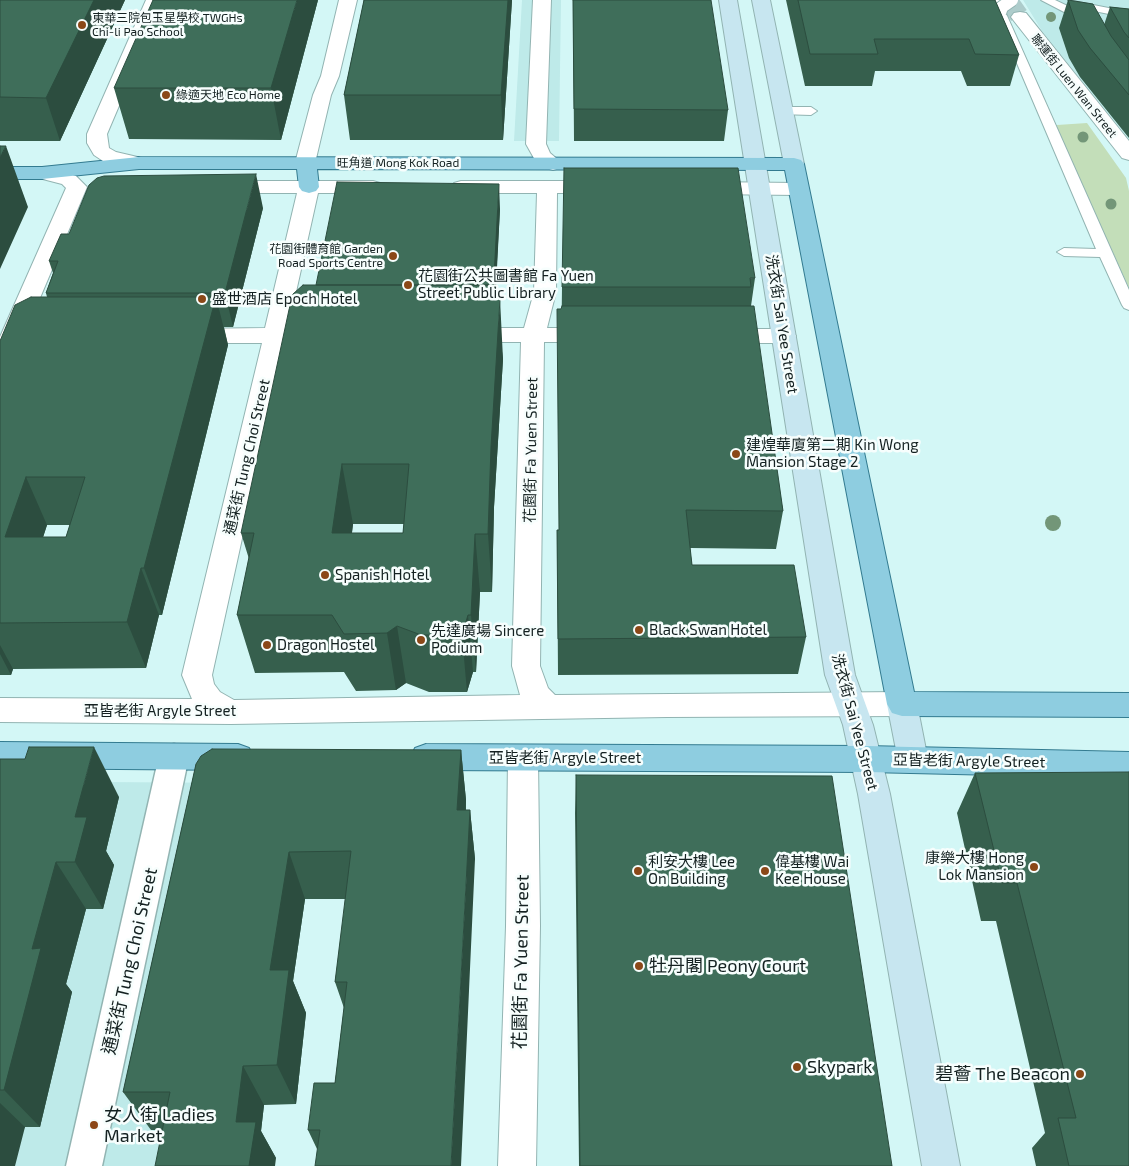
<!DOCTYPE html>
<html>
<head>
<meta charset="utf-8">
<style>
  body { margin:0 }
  canvas { display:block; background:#d3f7f6 }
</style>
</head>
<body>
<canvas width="1129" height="1166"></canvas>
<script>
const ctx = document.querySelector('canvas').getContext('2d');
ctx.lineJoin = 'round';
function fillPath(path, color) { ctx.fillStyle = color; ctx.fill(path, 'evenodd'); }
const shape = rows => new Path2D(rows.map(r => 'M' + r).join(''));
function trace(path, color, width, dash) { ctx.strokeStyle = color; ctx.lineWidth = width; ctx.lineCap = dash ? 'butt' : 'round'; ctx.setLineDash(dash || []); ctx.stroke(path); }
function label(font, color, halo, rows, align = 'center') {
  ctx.font = font + ' "Exo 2","Noto Sans TC",sans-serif'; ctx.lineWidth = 5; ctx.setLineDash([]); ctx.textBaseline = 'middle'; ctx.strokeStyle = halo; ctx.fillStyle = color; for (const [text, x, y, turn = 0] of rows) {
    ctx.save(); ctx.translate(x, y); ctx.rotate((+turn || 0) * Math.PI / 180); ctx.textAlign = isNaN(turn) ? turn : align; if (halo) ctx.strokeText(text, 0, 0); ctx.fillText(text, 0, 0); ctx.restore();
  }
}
fillPath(shape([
  [522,0,561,0,559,141,514,141],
  [1023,0,1129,0,1129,139,1042,31],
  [97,782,256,783,187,1166,0,1166]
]), '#beeae9');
fillPath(shape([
  [1087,123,1126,178,1129,191,1129,288,1058,133,1057,125]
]), '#c3deb9');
trace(shape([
  [1008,0,1020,17]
]), '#adcccb', 19, [19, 10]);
const service = shape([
  [990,0,1000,0,1129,290,1129,310,1124,308,1122,305,1100,257,1064,256,1057,252,1064,248,1096,249,990,0],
  [1041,0,1055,0,1074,9,1091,21,1108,27,1129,31,1129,37,1102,32,1083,25,1066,13,1041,0],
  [1073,1,1129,12,1129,18,1069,6,1068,4,1073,1],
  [783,107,811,107,817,111,811,115,779,114,777,111,783,107]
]);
const pedestrian = shape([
  [174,744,184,747,189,756,102,1166,66,1166,159,756,164,747,174,744]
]);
const minor = shape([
  [146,0,164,0,107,134,109,148,116,152,146,159,149,163,146,167,139,169,103,161,94,155,87,143,87,134,146,0],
  [339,0,357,0,339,76,331,95,315,163,312,167,305,169,298,167,295,163,313,95,321,76,339,0],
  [533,0,551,0,546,144,550,153,563,164,560,168,553,170,546,168,535,160,526,144,533,0],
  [1020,12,1026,13,1129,141,1129,160,1122,158,1014,21,1011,17,1014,13,1020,12],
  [221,181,373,181,380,183,383,187,380,191,373,193,318,193,288,328,321,328,329,330,333,335,329,340,321,342,285,343,212,675,214,684,220,692,234,700,520,695,512,666,521,342,464,342,456,340,452,335,456,330,464,328,524,328,534,292,537,193,461,193,454,191,451,187,454,183,461,181,601,181,608,183,611,187,608,191,601,193,557,193,556,292,547,328,593,328,601,330,605,335,601,340,593,342,544,342,540,666,548,688,555,695,902,692,912,695,917,704,912,713,902,716,667,717,231,724,0,722,0,698,192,699,182,675,262,343,189,343,181,341,177,336,181,331,189,329,265,328,297,193,221,193,214,191,211,187,214,183,221,181],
  [704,182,798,183,805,185,808,189,805,193,798,195,704,194,697,192,694,188,697,184,704,182],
  [721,329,784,329,792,331,796,336,792,341,784,343,721,343,713,341,709,336,713,331,721,329],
  [523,745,534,749,538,758,540,926,536,1166,498,1166,506,926,508,758,512,749,523,745]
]);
const tertiary = shape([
  [42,167,76,176,87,187,12,364,8,369,0,372,0,337,66,188,62,184,35,177,32,173,35,169,42,167]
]);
const secondary = shape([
  [719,0,737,0,855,675,873,725,890,794,960,1166,922,1166,858,794,843,725,825,675,719,0],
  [752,0,770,0,804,164,801,168,794,170,787,168,784,164,752,0],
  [902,692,912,695,917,704,928,760,924,769,913,773,902,769,898,760,887,704,892,695,902,692]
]);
const primary = shape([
  [139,157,794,158,801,160,804,164,914,692,1129,693,1129,717,902,716,892,713,887,704,785,170,317,169,319,187,316,191,309,193,302,191,299,187,297,169,139,169,42,179,0,179,0,167,42,167,139,157],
  [0,742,238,744,249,748,253,757,249,766,238,770,0,768,0,742],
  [426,744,867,746,1129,752,1129,778,867,772,426,770,415,766,411,757,415,748,426,744]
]);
trace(service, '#92b4b2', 2);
trace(pedestrian, '#92b4b2', 3);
trace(minor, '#92b4b2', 2);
trace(tertiary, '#92b4b2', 2);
trace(secondary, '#92b4b2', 2);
trace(primary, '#337b90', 2);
fillPath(service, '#fff');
fillPath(pedestrian, '#fff');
fillPath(minor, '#fff');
fillPath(tertiary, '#fff');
fillPath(secondary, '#c7e6f0');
fillPath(primary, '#8ecde0');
const serviceBridge = shape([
  [1000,13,1002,7,1012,0]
]);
trace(serviceBridge, '#92b4b2', 14, []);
trace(serviceBridge, '#fff', 12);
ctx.fillStyle = '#739678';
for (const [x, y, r] of [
  [1051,17,5],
  [1083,137,5.5],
  [1111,204,5.5],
  [1053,523,8]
]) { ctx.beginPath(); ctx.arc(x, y, r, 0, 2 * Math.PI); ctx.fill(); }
fillPath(shape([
  [0,0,125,0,60,141,0,141],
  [318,0,281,140,129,139,114,88],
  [364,0,512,0,503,140,350,140,344,95],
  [573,0,728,110,724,141,574,141],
  [786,0,995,0,1019,55,1010,86,967,86,961,71,875,71,872,86,805,86],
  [1068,0,1104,25,1110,7,1129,9,1129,138,1080,77,1069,58,1059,28],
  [263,208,233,327,224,327,228,345,162,615,159,615,146,668,13,669,11,675,0,675,0,341,47,297,46,293,53,273,49,261,69,234],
  [47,525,70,525,66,537,43,537],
  [500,209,495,297,503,359,494,507,492,592,480,592,476,672,473,672,467,692,429,692,406,683,396,690,356,691,344,672,255,673,237,615,249,559,241,533,316,285],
  [353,524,404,524,403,533,352,533],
  [755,278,751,306,783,511,776,549,690,548,692,565,806,637,798,674,558,675,557,530,559,530,562,287],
  [461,750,466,800,466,810,470,810,475,859,317,1149,308,1130,335,1083,344,1008,335,982,346,899,305,899,293,981,306,1013,296,1104,264,1105,261,1131,276,1158,163,1130,151,1130,123,1092,196,764],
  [0,759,119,797,106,851,114,865,103,909,86,909,66,984,72,992,40,1127,25,1127,0,1166],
  [975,773,1129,1166,1036,1166,1032,1148,1045,1133,996,921,981,921,957,813],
  [576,775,892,1166,579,1166,575,813]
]), '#365f4d');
fillPath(shape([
  [94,0,125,0,60,141,46,98],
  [297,0,318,0,281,140,271,88],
  [508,0,512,0,503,140,501,95],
  [6,146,28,207,0,269,0,157],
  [256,174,263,208,233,327,225,293],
  [499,184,500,209,494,327,492,301],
  [216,297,228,345,162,615,144,568],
  [500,299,503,359,494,507,492,592,488,534,491,447],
  [342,464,353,524,344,592,332,533],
  [26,477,47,525,28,584,5,537],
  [475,534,480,592,476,672,471,615],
  [141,568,159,615,146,668,127,622],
  [468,615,473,672,467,692,462,635],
  [397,626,406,683,396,690,387,633],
  [0,645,13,669,11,675,0,654],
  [94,747,119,797,106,851,114,865,103,909,75,862,75,817],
  [461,750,466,800,463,858,457,810],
  [470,810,475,859,461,1166,451,1166],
  [289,852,305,899,293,981,306,1013,296,1104,277,1065,270,970],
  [56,862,86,909,66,984,72,992,40,1127,4,1090,32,949],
  [243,1066,264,1105,261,1131,276,1158,275,1166,249,1166,236,1122],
  [0,1103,25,1127,15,1166,0,1166]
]), '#2c4d3f');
const building = shape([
  [0,0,94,0,46,98,0,97,0,0],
  [153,0,297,0,271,88,114,88,153,0],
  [364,0,508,0,501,95,344,95,364,0],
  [573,0,711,0,728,110,574,109,573,0],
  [798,0,995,0,1019,55,975,54,969,39,874,39,878,54,810,54,798,0],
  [1068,0,1093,4,1111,36,1129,60,1129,95,1090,48,1078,30,1068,0],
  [1110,7,1129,9,1129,38,1124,32,1110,7],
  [0,146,6,146,0,157,0,146],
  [564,168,738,168,755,278,750,278,751,287,562,287,564,168],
  [256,174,225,293,46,293,58,261,49,261,61,234,69,234,89,185,97,178,104,176,256,174],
  [337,182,499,184,493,296,490,295,489,285,316,285,337,182],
  [303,285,489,285,489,295,500,299,491,447,488,534,475,534,471,615,468,615,462,635,421,635,397,626,387,633,344,634,332,615,237,615,254,533,241,533,290,305,293,294,303,285],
  [342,464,409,464,403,533,332,533,342,464],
  [31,297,216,297,144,568,141,568,127,622,0,623,0,341,15,305,31,297],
  [26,477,85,477,66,537,5,537,26,477],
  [562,306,754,306,783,511,686,510,692,565,794,565,806,637,558,639,557,530,559,530,557,309,561,309,562,306],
  [29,747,94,747,75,817,87,817,75,862,56,862,32,949,41,948,4,1090,0,1090,0,759,25,759,29,747],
  [212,749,461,750,457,810,470,810,451,1166,315,1166,320,1130,308,1130,314,1083,335,1083,347,982,335,982,351,851,289,852,270,970,289,970,277,1065,243,1066,236,1122,256,1122,249,1166,155,1166,170,1092,123,1092,196,764,201,756,212,749],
  [1129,772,1129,1166,1069,1166,1058,1118,1076,1118,1017,883,1002,883,975,773,1129,772],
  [576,775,832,776,892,1166,580,1166,576,775]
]);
fillPath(building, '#3f6e5a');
trace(building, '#2c4d3f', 1);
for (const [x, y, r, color] of [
  [82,25,5,"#8b4818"],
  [166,95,5,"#8b4818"],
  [393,256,5,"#8b4818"],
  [408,285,5,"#8b4818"],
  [202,299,5,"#8b4818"],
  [736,454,5,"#8b4818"],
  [325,575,5,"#8b4818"],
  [639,630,5,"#8b4818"],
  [421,640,5,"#8b4818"],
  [267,645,5,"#8b4818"],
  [1034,867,5,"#8b4818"],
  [638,871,5,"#8b4818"],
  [765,871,5,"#8b4818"],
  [639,966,5,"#8b4818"],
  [797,1067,5,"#8b4818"],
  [1080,1074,5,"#8b4818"],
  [94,1125,5,"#8b4818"]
]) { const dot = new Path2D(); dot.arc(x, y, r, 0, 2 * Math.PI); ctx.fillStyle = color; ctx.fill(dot); trace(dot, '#f7fefd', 2); }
label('12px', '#142121', '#f7fefd', [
  ["東華三院包玉星學校 TWGHs",92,18],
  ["Chi-li Pao School",92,32],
  ["綠適天地 Eco Home",176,95],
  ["花園街體育館 Garden",383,249,"right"],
  ["Road Sports Centre",383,263,"right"]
], 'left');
label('12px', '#142121', '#f7fefd', [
  ["聯運街 Luen Wan Street",1074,86,51],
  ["旺角道 Mong Kok Road",398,163]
]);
label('15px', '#142121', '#f7fefd', [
  ["花園街公共圖書館 Fa Yuen",418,276],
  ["Street Public Library",418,293],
  ["盛世酒店 Epoch Hotel",212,299],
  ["建煌華廈第二期 Kin Wong",746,445],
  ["Mansion Stage 2",746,462],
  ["Spanish Hotel",335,575],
  ["Black Swan Hotel",649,630],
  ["先達廣場 Sincere",431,631],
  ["Podium",431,648],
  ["Dragon Hostel",277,645],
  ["康樂大樓 Hong",1024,858,"right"],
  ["Lok Mansion",1024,875,"right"],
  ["利安大樓 Lee",648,862],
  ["On Building",648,879],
  ["偉基樓 Wai",775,862],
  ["Kee House",775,879]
], 'left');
label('15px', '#142121', '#f7fefd', [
  ["洗衣街 Sai Yee Street",782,324,81],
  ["花園街 Fa Yuen Street",531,450,-89],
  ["通菜街 Tung Choi Street",247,457,-77],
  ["亞皆老街 Argyle Street",160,711],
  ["洗衣街 Sai Yee Street",855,722,75],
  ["亞皆老街 Argyle Street",565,758],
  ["亞皆老街 Argyle Street",969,761,1]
]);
label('18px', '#142121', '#f7fefd', [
  ["通菜街 Tung Choi Street",130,961,-77],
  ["花園街 Fa Yuen Street",521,962,-89]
]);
label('18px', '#142121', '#f7fefd', [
  ["牡丹閣 Peony Court",649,966],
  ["Skypark",807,1067],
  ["碧薈 The Beacon",1070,1074,"right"],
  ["女人街 Ladies",104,1115],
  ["Market",104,1136]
], 'left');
</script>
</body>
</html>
